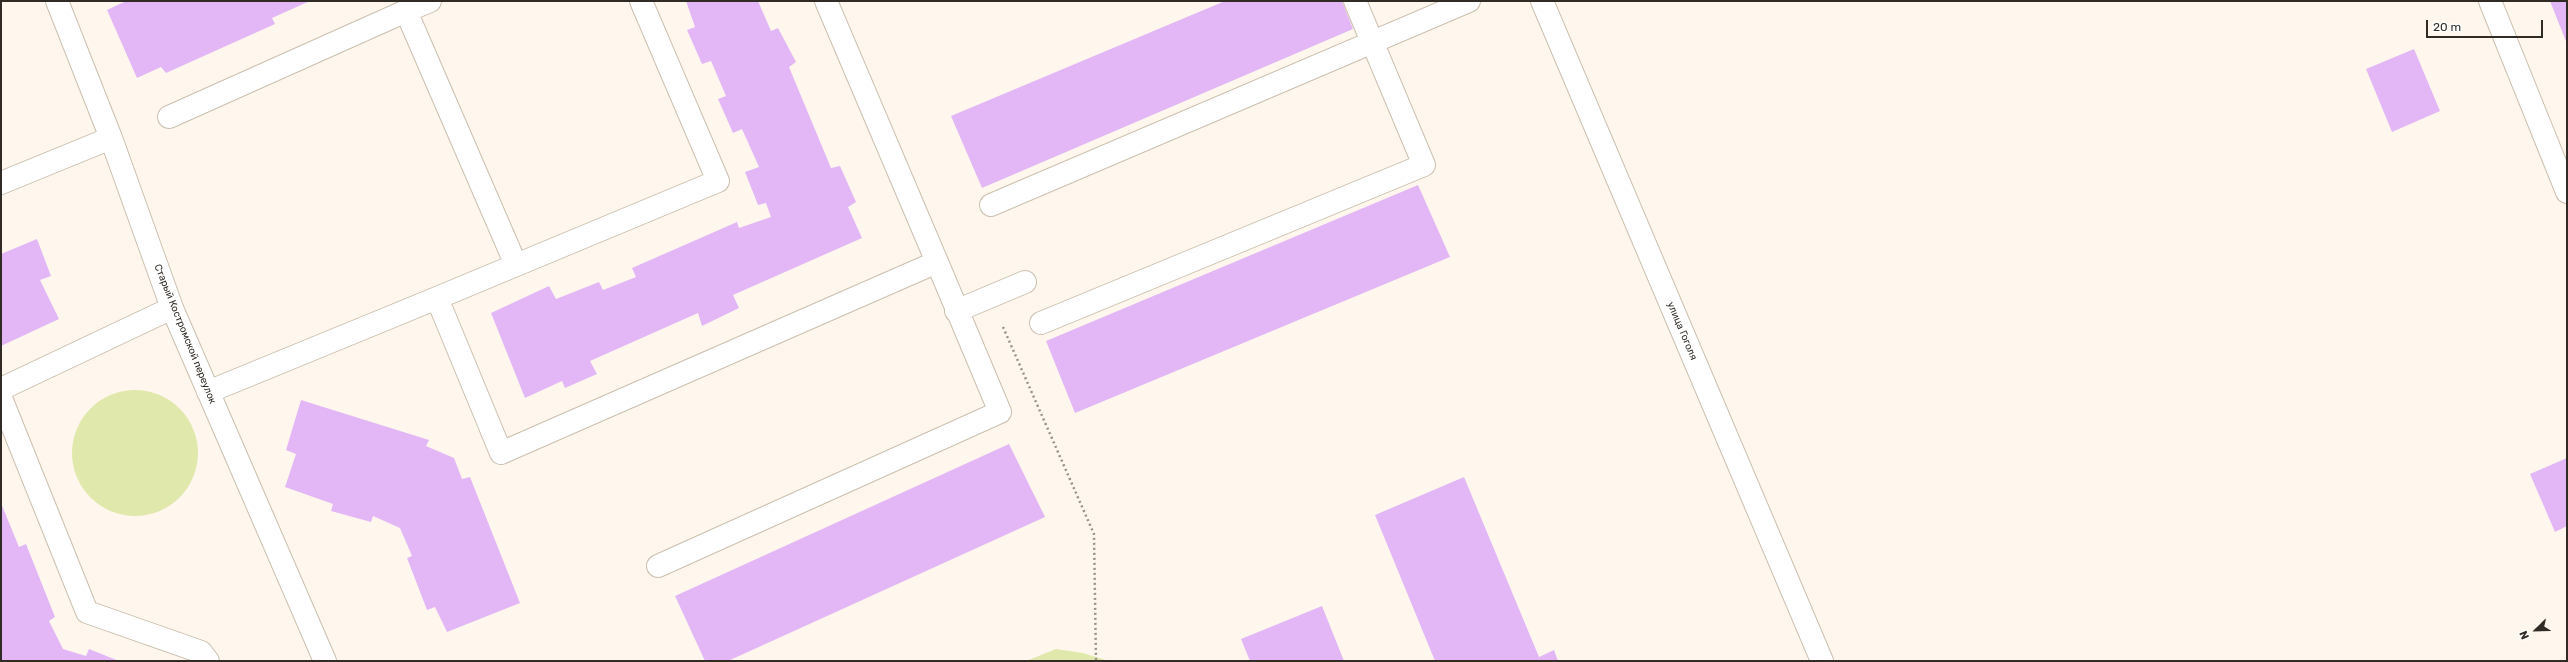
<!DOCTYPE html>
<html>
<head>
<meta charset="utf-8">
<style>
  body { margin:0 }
  #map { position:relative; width:2568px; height:662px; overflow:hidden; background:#fff7ed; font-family:Rubik,sans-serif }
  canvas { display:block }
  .frame { position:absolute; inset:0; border:2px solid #302b25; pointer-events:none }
  .north { position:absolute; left:2516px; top:610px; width:40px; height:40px; -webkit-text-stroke:3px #fff; paint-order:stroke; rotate:247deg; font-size:11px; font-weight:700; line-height:16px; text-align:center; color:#302b25 }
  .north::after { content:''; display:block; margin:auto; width:14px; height:18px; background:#302b25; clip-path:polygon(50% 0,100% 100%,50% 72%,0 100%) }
  .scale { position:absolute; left:2426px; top:20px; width:117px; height:18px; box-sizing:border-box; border:2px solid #302b25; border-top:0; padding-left:5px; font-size:12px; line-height:14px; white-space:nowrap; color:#302b25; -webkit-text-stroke:3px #fff; paint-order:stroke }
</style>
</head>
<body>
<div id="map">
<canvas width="2568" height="662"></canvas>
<div class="frame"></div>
<div class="north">N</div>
<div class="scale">20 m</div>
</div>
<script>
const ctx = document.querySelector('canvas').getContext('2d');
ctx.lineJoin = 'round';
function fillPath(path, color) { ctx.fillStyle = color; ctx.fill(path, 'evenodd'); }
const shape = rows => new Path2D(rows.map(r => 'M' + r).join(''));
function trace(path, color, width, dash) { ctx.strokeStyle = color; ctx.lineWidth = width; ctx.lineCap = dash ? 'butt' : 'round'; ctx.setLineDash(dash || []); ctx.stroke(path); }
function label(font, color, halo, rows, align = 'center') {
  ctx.font = font + ' Rubik,sans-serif'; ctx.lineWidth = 3; ctx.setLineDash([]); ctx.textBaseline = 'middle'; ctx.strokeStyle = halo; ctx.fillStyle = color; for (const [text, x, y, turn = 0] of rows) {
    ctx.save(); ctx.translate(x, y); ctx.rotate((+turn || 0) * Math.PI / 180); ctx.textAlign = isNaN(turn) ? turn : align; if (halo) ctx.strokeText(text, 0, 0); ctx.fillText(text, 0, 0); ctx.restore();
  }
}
fillPath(shape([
  '72 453a63 63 0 1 1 126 0a63 63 0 1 1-126 0Z',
  [1056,649,1083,653,1109,661,1026,661]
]), '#e1e8ac');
fillPath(shape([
  [126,1,310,1,272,18,275,24,166,73,161,67,137,78,107,10],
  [686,1,758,1,771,31,778,28,796,62,789,67,831,168,840,166,856,202,848,207,862,238,733,295,739,308,702,326,698,313,590,361,597,374,565,388,562,381,525,398,491,313,549,286,556,299,599,282,603,290,636,277,632,268,737,222,739,228,771,217,766,203,758,205,745,172,759,167,742,129,733,133,718,99,726,96,711,61,702,64,687,30,695,27],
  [1225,1,1342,1,1353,29,982,188,951,116],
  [2550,1,2567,1,2567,44],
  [2414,49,2440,111,2392,132,2366,69],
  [1418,185,1450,257,1075,413,1046,341],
  [37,239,51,276,40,280,59,319,1,346,1,254],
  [301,400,429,440,426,446,454,458,462,479,470,477,520,603,447,632,435,607,427,610,407,558,412,556,400,528,373,516,371,522,331,511,333,504,285,487,296,454,286,450],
  [1009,444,1045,517,728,661,705,661,675,596],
  [2567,458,2567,526,2555,532,2530,474],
  [1464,477,1539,657,1554,650,1558,661,1435,661,1375,515],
  [1,503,19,547,26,544,55,617,49,621,63,649,86,656,89,649,119,661,1,661],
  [1322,606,1344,661,1250,661,1241,639]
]), '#e3b7f6');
const minor = shape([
  [57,1,111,138,172,308,325,661],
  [430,1,406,11,516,265],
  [641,1,718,181,437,298,501,453,937,262,826,1],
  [1542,1,1822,661],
  [2490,1,2567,192],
  [169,117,406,11],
  [1,183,111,138],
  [991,205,1469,1],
  [956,311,1025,282],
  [1041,323,1424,165,1355,1],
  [1,389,172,308],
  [208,392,437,298],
  [1,398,87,612,201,652,208,661],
  [658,566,1000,412,937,262]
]);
trace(minor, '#cbbfaf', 24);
trace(shape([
  [1003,327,1094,534,1096,661]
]), '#99928a', 2.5, [2, 3]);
trace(minor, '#fff', 22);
label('10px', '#302b25', '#fff', [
  ["улица Гоголя",1682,331,67],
  ["Старый Костромской переулок",185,334,68]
]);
</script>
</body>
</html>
